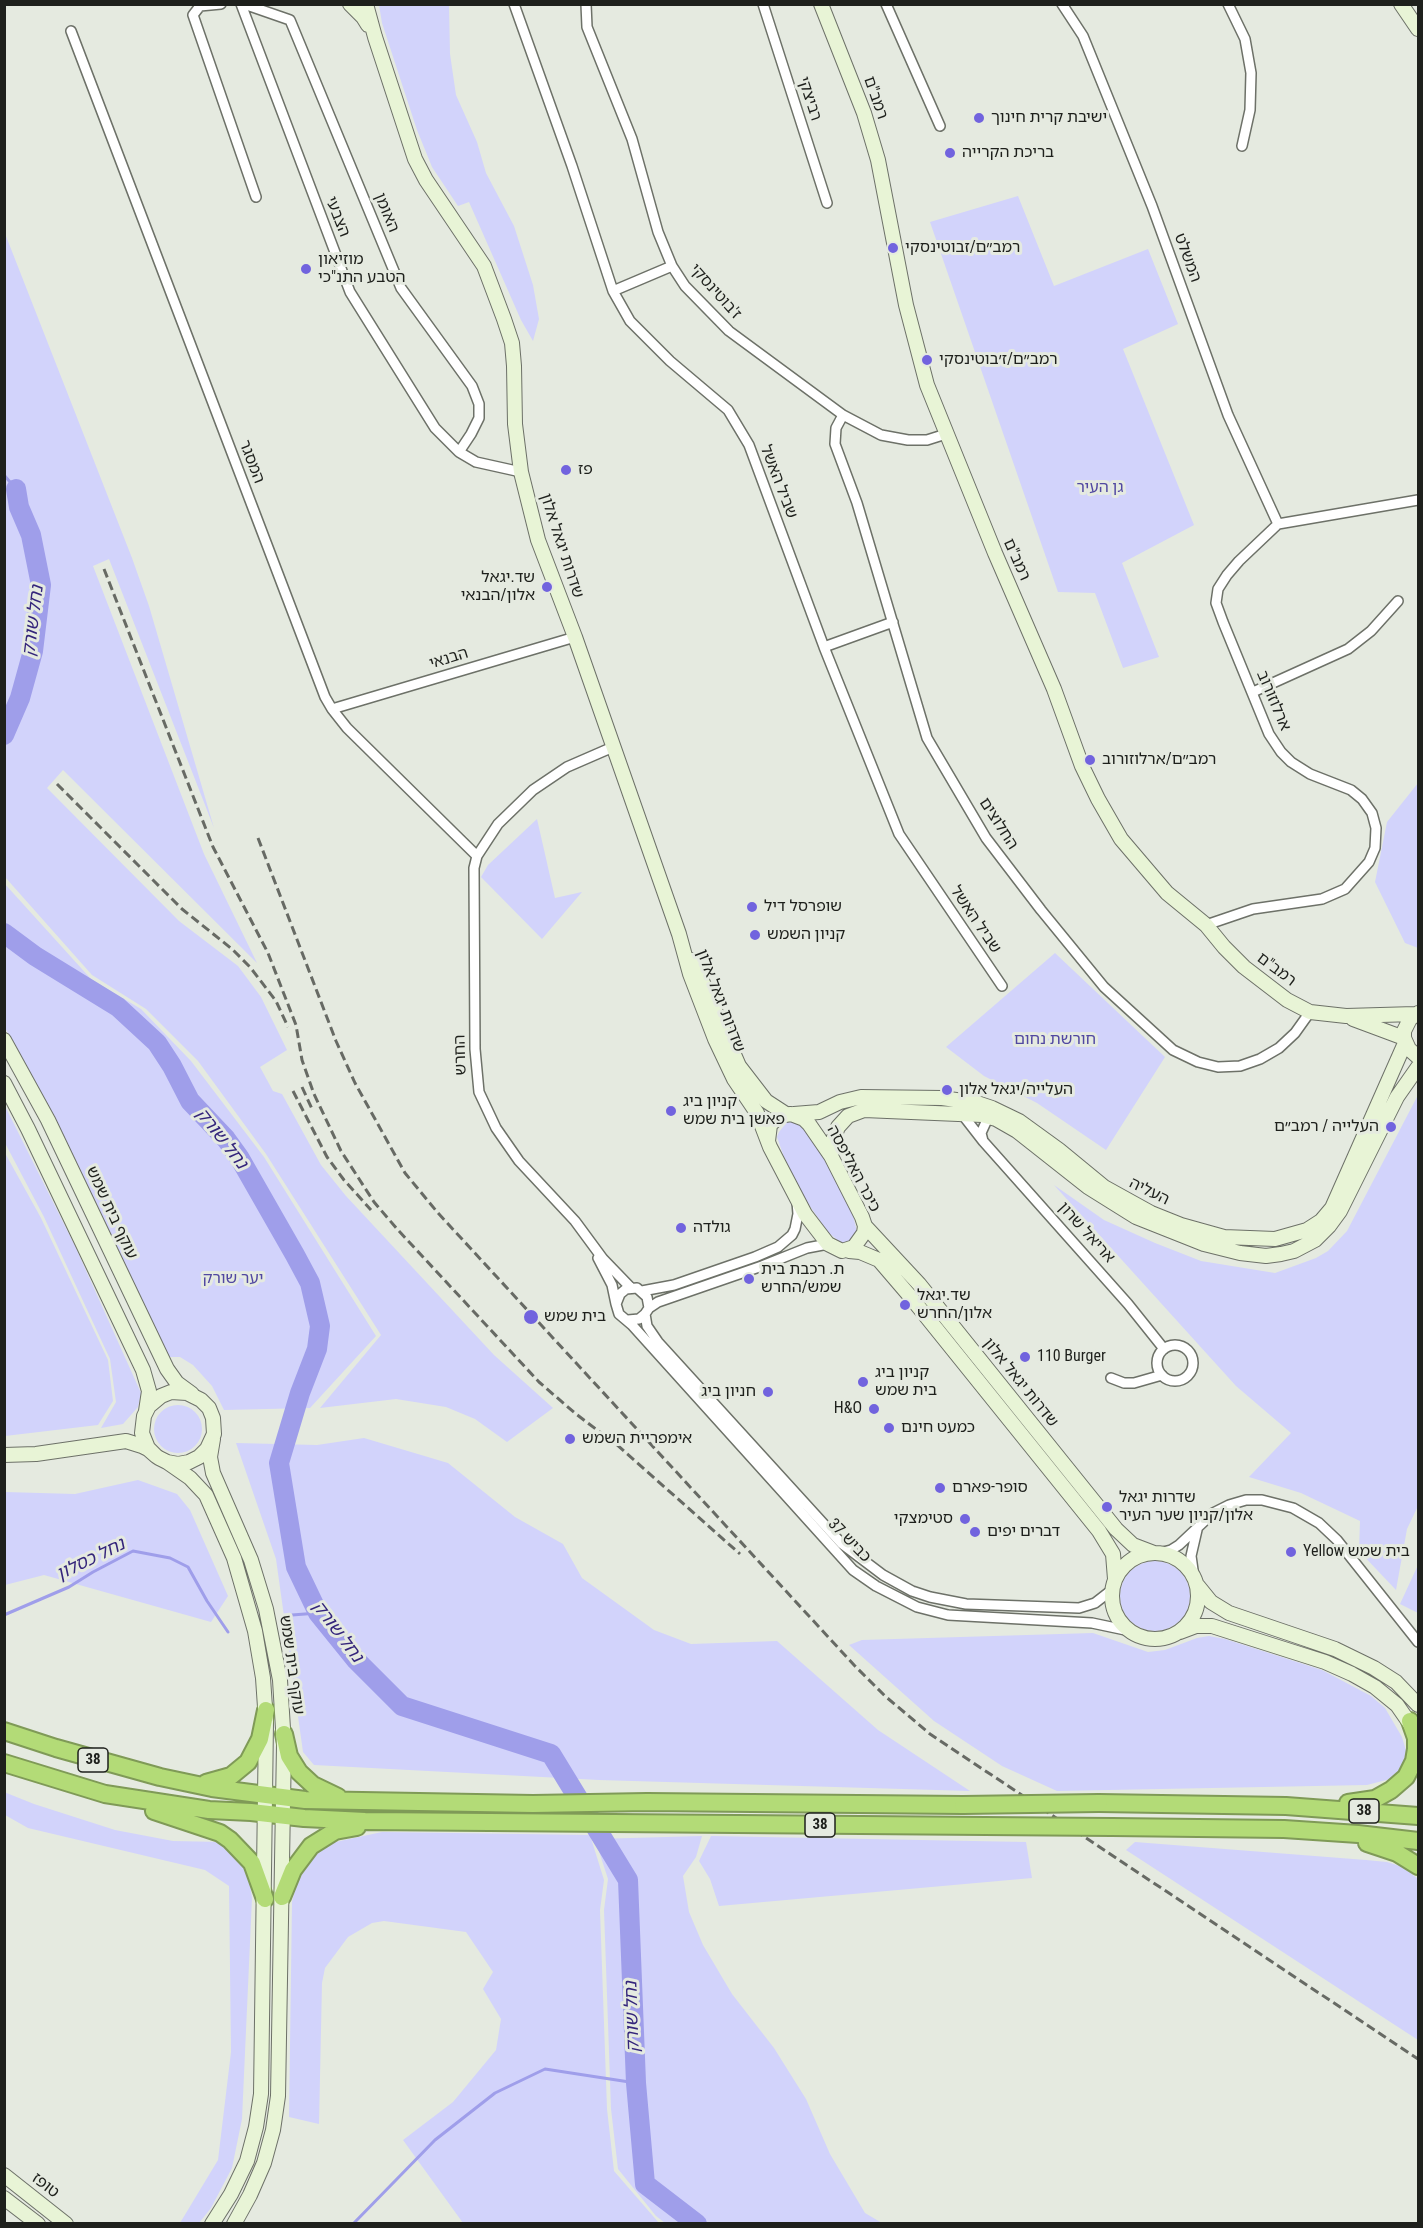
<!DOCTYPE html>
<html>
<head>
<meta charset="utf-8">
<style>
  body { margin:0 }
  #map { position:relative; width:1423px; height:2228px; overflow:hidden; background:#e5eae0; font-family:"Roboto Condensed",sans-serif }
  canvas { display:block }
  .frame { position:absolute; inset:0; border:6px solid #1e201c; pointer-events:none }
</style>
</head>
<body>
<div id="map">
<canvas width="1423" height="2228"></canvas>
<div class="frame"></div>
</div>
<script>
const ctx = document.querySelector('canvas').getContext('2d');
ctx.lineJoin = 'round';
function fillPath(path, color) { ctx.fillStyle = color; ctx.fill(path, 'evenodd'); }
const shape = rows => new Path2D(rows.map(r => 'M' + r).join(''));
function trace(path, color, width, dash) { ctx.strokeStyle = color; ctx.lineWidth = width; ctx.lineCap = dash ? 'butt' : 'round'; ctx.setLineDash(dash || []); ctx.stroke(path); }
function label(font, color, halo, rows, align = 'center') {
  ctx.font = font + ' "Roboto Condensed","Noto Sans Hebrew",sans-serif'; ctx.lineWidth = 6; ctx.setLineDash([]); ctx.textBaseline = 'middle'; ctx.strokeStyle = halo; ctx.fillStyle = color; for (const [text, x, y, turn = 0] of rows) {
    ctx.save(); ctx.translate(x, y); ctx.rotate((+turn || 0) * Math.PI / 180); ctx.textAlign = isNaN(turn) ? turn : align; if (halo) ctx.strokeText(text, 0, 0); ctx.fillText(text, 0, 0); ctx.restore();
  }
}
fillPath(shape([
  [379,5,449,5,450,54,456,95,477,142,486,173,514,226,533,285,539,319,533,341,521,320,469,202,458,206,432,167,417,130,382,23],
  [1018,196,1054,286,1148,249,1178,324,1123,349,1194,525,1122,563,1159,657,1123,668,1095,593,1058,592,930,222],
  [4,231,132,558,149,606,214,828,109,559,93,566,204,854,257,963,63,770,47,788,179,921,238,966,261,997,287,1050,260,1067,273,1091,282,1094,321,1165,346,1196,494,1355,553,1408,507,1442,475,1419,446,1407,396,1399,320,1408,381,1335,266,1154,198,1061,146,1009,92,975,5,877],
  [1418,783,1418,948,1405,943,1375,882,1387,822],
  [537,819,555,898,582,892,542,939,481,877,488,865],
  [4,883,91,979,141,1009,191,1061,264,1157,376,1336,310,1408,224,1410,212,1386,193,1365,180,1357,167,1357,59,1128,26,1065,5,1028],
  [1055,953,1165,1057,1106,1150,1037,1103,984,1076,946,1047],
  [1418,1095,1418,1506,1407,1529,1396,1590,1359,1551,1360,1521,1301,1493,1249,1477,1291,1433,1236,1386,1054,1185,1104,1220,1155,1243,1201,1261,1275,1273,1316,1258,1328,1251,1347,1231],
  [4,1104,75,1246,141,1393,138,1407,123,1424,101,1428,116,1402,110,1359,44,1217,5,1143],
  [787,1122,794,1122,803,1127,817,1144,852,1211,857,1232,851,1241,841,1243,828,1232,800,1192,784,1157,777,1137,779,1132],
  [5,1153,41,1218,108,1360,113,1401,98,1425,5,1436],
  '154 1429a24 24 0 1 1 48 0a24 24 0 1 1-48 0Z',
  [364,1438,448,1463,515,1517,563,1544,582,1578,654,1630,691,1644,777,1641,878,1730,970,1791,599,1780,314,1765,303,1752,276,1559,236,1443,317,1445],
  [138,1480,177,1494,190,1510,228,1596,211,1622,44,1575,5,1585,5,1492,75,1494],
  '1120 1596a35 35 0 1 1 70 0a35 35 0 1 1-70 0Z',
  [1418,1565,1418,1613,1400,1604],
  [1093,1633,1148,1652,1165,1650,1197,1638,1209,1636,1225,1639,1322,1670,1371,1696,1385,1708,1402,1737,1407,1754,1400,1769,1390,1779,1367,1785,1057,1791,1002,1766,934,1721,849,1645,862,1640],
  [4,1792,34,1804,115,1830,173,1841,221,1842,240,1860,249,1877,252,1898,242,2119,232,2168,211,2208,199,2223,180,2223,218,2160,231,2052,229,1886,205,1870,28,1828,5,1815],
  [382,1832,590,1835,604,1880,600,1910,607,2109,614,2171,659,2223,463,2223,403,2140,453,2102,496,2050,501,2019,483,1989,493,1972,466,1932,384,1921,372,1923,348,1937,325,1968,322,1983,319,2124,289,2117,292,1902,296,1884,311,1857,326,1844],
  [702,1836,696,1857,683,1876,689,1912,703,1945,732,1994,774,2048,806,2099,830,2154,865,2213,882,2223,665,2223,656,2216,618,2169,611,2109,604,1910,608,1879,595,1839],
  [711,1836,1026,1842,1032,1878,719,1906,710,1879,699,1861],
  [1135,1842,1366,1860,1387,1862,1403,1867,1418,1879,1418,2040,1126,1850]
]), '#d2d3fb');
trace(shape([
  [4,475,16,489],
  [4,1615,69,1587,93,1572,133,1551,170,1558,188,1567,207,1601,228,1632],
  [292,1615,318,1613],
  [353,2224,435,2140,495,2093,545,2069,636,2083]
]), '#9f9eea', 3);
trace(shape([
  [4,735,20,698,33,651,41,585,31,535,19,507,16,489],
  [4,933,35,956,118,1007,157,1043,172,1066,190,1101,226,1139,239,1157,295,1255,310,1283,320,1326,317,1349,300,1393,279,1463,296,1567,318,1613,356,1660,402,1706,551,1754,628,1880,636,2083,645,2184,697,2224]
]), '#9f9eea', 20);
const street = shape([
  [221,4,200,6,193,15,256,197],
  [241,4,350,292,435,428,459,452],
  [244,4,290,20,401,288,472,386,479,404,479,418,471,434,459,452,476,462,521,472],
  [514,4,572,166,613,291,630,321,670,361,728,410,749,445,824,647,899,834,1002,986],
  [586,4,587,27,632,139,658,232,672,266,685,286,729,331,843,415,881,435,908,440,927,440,946,434],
  [763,4,827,203],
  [886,4,940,126],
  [1062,4,1083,36,1152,206,1228,415,1278,524],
  [1228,4,1245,39,1251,73,1250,110,1242,146],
  [71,31,325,697,332,709,347,728,477,856],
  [613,291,672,266],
  [843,415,836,428,835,444,857,503,927,738,986,838,1041,910,1104,987,1173,1050,1198,1062,1218,1067,1240,1066,1260,1059,1279,1048,1295,1033,1310,1012],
  [824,647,893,622],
  [1253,692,1348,649,1371,631,1398,601],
  [332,709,575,637],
  [613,747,567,767,533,790,498,824,477,856,474,868,475,1049,479,1092,496,1128,519,1161,575,1221,603,1259,631,1288],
  [1206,925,1253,909,1322,899,1345,889,1369,862,1375,848,1376,828,1372,813,1362,799,1351,790,1310,774,1291,762,1281,752,1269,734,1223,622,1216,603,1218,589,1227,575,1239,561,1278,524,1418,500],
  [962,1114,983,1141,1128,1304,1164,1349],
  [983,1141,981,1133,986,1122,991,1118],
  [598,1258,612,1285,616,1304],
  [642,1291,674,1285,755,1257,778,1247,792,1235,795,1229,798,1214,797,1202],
  [649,1308,658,1302,762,1266,807,1248,828,1244],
  [645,1314,647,1326,658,1342,842,1544,883,1575,912,1591,930,1597,966,1604,1079,1608,1095,1603,1113,1589],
  [628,1320,639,1319,645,1314,649,1308,647,1297,637,1288,626,1289,620,1294,616,1304,619,1314,632,1325,853,1570,876,1586,917,1607,948,1615,1092,1623,1130,1631],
  '1157 1363a18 18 0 1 1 36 0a18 18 0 1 1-36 0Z',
  [1111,1378,1124,1383,1134,1383,1162,1375],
  [1159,1553,1171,1550,1179,1545,1213,1513,1229,1505,1246,1500,1262,1500,1293,1508,1319,1523,1337,1540,1418,1642],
  [1194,1577,1191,1556,1197,1530]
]);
const secondary = shape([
  [350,4,363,17,368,25],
  [366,4,375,37,415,159,426,180,484,266,504,319,512,343,514,366,515,424,521,472,538,540,575,637,679,934,690,974,715,1039,734,1079,757,1113,770,1147,805,1214,828,1244,842,1251,854,1247,864,1233,865,1226,862,1217,831,1156,809,1124,804,1119,791,1114,779,1116,770,1125,768,1141],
  [821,4,864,113,878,160,906,305,927,385,995,553,1054,689,1082,766,1098,799,1121,839,1167,893,1206,925,1224,947,1244,967,1287,1000,1310,1012,1346,1016,1415,1014],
  [1401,4,1418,29],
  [693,960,739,1066,766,1101,786,1114],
  [1418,1013,1410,1019,1404,1031,1404,1038,1409,1049,1418,1057],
  [1353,1019,1404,1038],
  [4,1040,48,1120,167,1369,177,1383,192,1394],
  [4,1083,28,1129,143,1370,149,1391,146,1411],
  [794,1114,819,1112,840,1102,861,1097,942,1098,977,1103,992,1108,1019,1121,1059,1150,1104,1187,1151,1213,1181,1225,1224,1237,1275,1239,1307,1230,1321,1221,1332,1208,1405,1043],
  [831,1156,832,1143,838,1127,848,1116,864,1110,982,1115,996,1119,1017,1131,1088,1187,1136,1217,1204,1244,1240,1253,1266,1256,1281,1254,1294,1251,1315,1240,1329,1226,1340,1211,1397,1097,1418,1067],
  [865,1226,919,1284,1116,1529,1133,1545,1154,1553],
  [849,1251,860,1252,879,1260,909,1295,1099,1531,1113,1554,1115,1579],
  [213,1439,210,1457,213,1473,251,1560,266,1609,280,1680,284,1745,278,2096,273,2130,264,2163,250,2195,234,2224],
  [4,1455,36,1454,126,1441,142,1446,148,1449,156,1456,159,1458,167,1462,178,1464,189,1462,199,1457,207,1449,214,1434,213,1418,209,1408,201,1400,187,1393,171,1392,161,1396,149,1406,144,1416,142,1433,148,1448,156,1456],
  [167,1462,190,1478,206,1495,234,1558,255,1631,263,1678,266,1722,261,2094,256,2127,247,2161,231,2194,212,2224],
  '1112 1596a43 43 0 1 1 86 0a43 43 0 1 1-86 0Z',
  [1198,1586,1211,1602,1229,1613,1335,1649,1374,1668,1396,1682,1418,1705],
  [1180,1632,1196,1626,1212,1626,1325,1662,1352,1674,1375,1687,1397,1705,1413,1728],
  [4,2175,66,2224],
  [4,2198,38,2224]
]);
const highway = shape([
  [4,1731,56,1748,160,1777,212,1788,305,1800,533,1804,647,1802,963,1805],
  [284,1734,289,1756,299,1772,313,1785,338,1797],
  [4,1763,105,1794,209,1810,251,1812,304,1818,365,1821,985,1826],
  [206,1783,231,1776,248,1762,260,1739,266,1710],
  [1099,1803,1286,1806,1418,1816],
  [1348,1803,1375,1799,1391,1790,1406,1777,1414,1761,1416,1749,1416,1738,1410,1721],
  [154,1811,220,1833,230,1840,252,1863,265,1899],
  [1112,1827,1284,1829,1358,1834,1418,1841],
  [1367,1843,1397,1853,1418,1866],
  [282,1897,293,1870,311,1846,335,1831,357,1827]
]);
trace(street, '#6d7168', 12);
trace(secondary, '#6d7168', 16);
trace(highway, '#7f9a57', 20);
trace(street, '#fff', 9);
trace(secondary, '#e8f4d6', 14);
trace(highway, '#b3db77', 16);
trace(shape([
  [104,569,213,847,268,953,296,1025,302,1060,314,1094,341,1151,374,1202,398,1230,539,1382,576,1414,613,1442],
  [57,784,182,909,232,949,250,967,276,1001,288,1027],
  [258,838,336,1041,355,1083,405,1173,438,1213,854,1665,885,1696,930,1734,1418,2059],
  [302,1087,312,1109],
  [293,1091,327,1157,344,1180,371,1210],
  [607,1436,740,1554]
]), '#676a64', 3, [9, 4.5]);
const highwayBridge = shape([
  [963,1805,1099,1803],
  [985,1826,1112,1827]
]);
trace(highwayBridge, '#7f9a57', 20, []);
trace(highwayBridge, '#b3db77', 16);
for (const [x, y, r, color] of [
  [979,118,6,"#7163de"],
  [950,153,6,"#7163de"],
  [893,248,6,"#7163de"],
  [306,269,6,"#7163de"],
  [927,360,6,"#7163de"],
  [566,470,6,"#7163de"],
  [547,587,6,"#7163de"],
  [1090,760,6,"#7163de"],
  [752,907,6,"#7163de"],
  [755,935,6,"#7163de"],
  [947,1090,6,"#7163de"],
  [671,1111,6,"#7163de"],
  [1391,1127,6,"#7163de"],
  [681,1228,6,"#7163de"],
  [749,1279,6,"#7163de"],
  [905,1305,6,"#7163de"],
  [531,1317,8,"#7163de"],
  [1025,1357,6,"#7163de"],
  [863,1382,6,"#7163de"],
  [768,1392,6,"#7163de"],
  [874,1409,6,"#7163de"],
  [889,1428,6,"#7163de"],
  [570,1439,6,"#7163de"],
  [940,1488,6,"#7163de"],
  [1107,1507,6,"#7163de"],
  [965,1519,6,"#7163de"],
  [975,1532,6,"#7163de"],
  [1291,1552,6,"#7163de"]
]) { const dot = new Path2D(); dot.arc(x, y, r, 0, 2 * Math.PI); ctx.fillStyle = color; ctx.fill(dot); trace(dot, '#e5eae0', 2); }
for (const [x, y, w] of [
  [93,1760,30],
  [1364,1811,30],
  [820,1825,30]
]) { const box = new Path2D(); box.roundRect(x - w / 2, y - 12, w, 24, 4.5); ctx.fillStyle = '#e5eae0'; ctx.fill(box); trace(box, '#1e201c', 1.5); }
label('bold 15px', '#1e201c', null, [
  ["38",93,1760],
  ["38",1364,1811],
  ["38",820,1825]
]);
label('16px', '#1e201c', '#e5eae0', [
  ["רמב\"ם",875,98,71],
  ["רביצקי",809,99,72],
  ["האומן",386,213,68],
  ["הצבעי",337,217,69],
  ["המשלט",1187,258,70],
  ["ז'בוטינסקי",715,292,48],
  ["המסגר",251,462,69],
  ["שביל האשל",778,482,69],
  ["שדרות יגאל אלון",561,546,72],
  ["רמב\"ם",1016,560,66],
  ["הבנאי",449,659,-17],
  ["ארלוזורוב",1273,701,67],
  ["החלוצים",998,824,57],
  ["שביל האשל",975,920,56],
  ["רמב\"ם",1276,970,37],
  ["שדרות יגאל אלון",720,1001,69],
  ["החרש",461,1055,-92],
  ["כיכר האליפסה",853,1169,62],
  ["העליה",1149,1192,26],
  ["עוקף בית שמש",111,1213,65],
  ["אריאל שרון",1086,1233,48],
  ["שדרות יגאל אלון",1020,1383,51],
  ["כביש 37",849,1541,46],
  ["עוקף בית שמש",291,1665,82],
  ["טופז",45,2186,38]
]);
label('16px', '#1e201c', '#e5eae0', [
  ["ישיבת קרית חינוך",991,118],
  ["בריכת הקרייה",962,153],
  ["רמב״ם/זבוטינסקי",905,248],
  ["מוזיאון",318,260],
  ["הטבע התנ\"כי",318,278],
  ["רמב״ם/ז׳בוטינסקי",939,360],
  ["פז",578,470],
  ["שד.יגאל",535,578,"right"],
  ["אלון/הבנאי",535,596,"right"],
  ["רמב״ם/ארלוזורוב",1102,760],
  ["שופרסל דיל",764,907],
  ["קניון השמש",767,935],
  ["העלייה/יגאל אלון",959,1090],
  ["קניון ביג",683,1102],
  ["פאשן בית שמש",683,1120],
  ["העלייה / רמב״ם",1379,1127,"right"],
  ["גולדה",693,1228],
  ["ת. רכבת בית",761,1270],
  ["שמש/החרש",761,1288],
  ["שד.יגאל",917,1296],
  ["אלון/החרש",917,1314],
  ["בית שמש",544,1317],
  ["110 Burger",1037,1357],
  ["קניון ביג",875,1373],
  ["בית שמש",875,1391],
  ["חניון ביג",756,1392,"right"],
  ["H&O",862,1409,"right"],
  ["כמעט חינם",901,1428],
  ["אימפריית השמש",582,1439],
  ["סופר-פארם",952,1488],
  ["שדרות יגאל",1119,1498],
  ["אלון/קניון שער העיר",1119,1516],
  ["סטימצקי",953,1519,"right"],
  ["דברים יפים",987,1532],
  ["Yellow בית שמש",1303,1552]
], 'left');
label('16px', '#5148a1', '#e5eae0', [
  ["גן העיר",1100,488],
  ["חורשת נחום",1055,1040],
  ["יער שורק",233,1279]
]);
label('italic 18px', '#34257b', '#e5eae0', [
  ["נחל שורק",34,621,-83],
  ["נחל שורק",221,1139,52],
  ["נחל כסלון",91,1560,-26],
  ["נחל שורק",337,1632,53],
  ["נחל שורק",633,2017,-92]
]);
</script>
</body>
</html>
